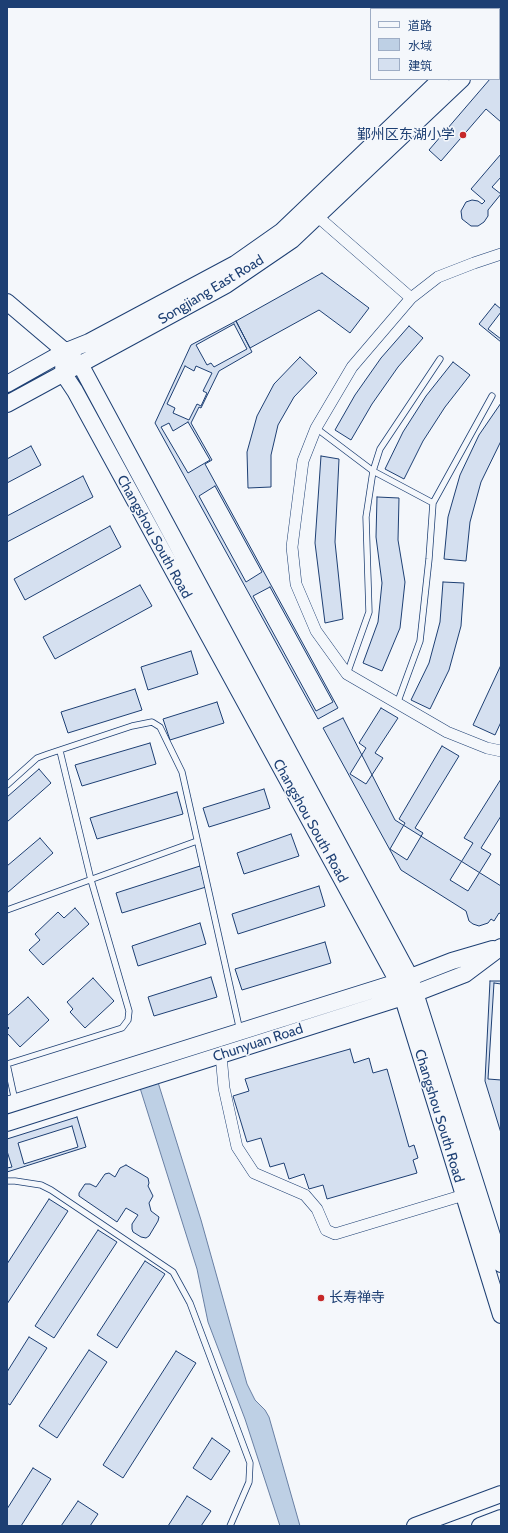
<!DOCTYPE html>
<html>
<head>
<meta charset="utf-8">
<style>
  body { margin:0 }
  #map { position:relative; width:508px; height:1533px; overflow:hidden; background:#f4f7fb; font-family:Cabin,"Noto Sans SC",sans-serif }
  canvas { display:block }
  .frame { position:absolute; inset:0; border:8px solid #1d3f73; pointer-events:none }
  .legend { position:absolute; left:370px; top:8px; width:130px; height:72px; box-sizing:border-box; background:#f4f7fb; border:1px solid #9eadc5; margin:0; padding:5px 7px; list-style:none; font-size:12px; color:#1d3f73 }
  .legend li { display:flex; align-items:center; gap:8px; height:20px }
  .legend b { width:20px; border:1px solid #9eadc5 }
</style>
</head>
<body>
<div id="map">
<canvas width="508" height="1533"></canvas>
<div class="frame"></div>
<ul class="legend">
<li><b style="height:5px;background:#f4f7fb"></b>道路</li>
<li><b style="height:11px;background:#bed0e5"></b>水域</li>
<li><b style="height:11px;background:#d5e0f0"></b>建筑</li>
</ul>
</div>
<script>
const ctx = document.querySelector('canvas').getContext('2d');
ctx.lineJoin = 'round';
function fillPath(path, color) { ctx.fillStyle = color; ctx.fill(path, 'evenodd'); }
const shape = rows => new Path2D(rows.map(r => 'M' + r).join(''));
function trace(path, color, width, dash) { ctx.strokeStyle = color; ctx.lineWidth = width; ctx.lineCap = dash ? 'butt' : 'round'; ctx.setLineDash(dash || []); ctx.stroke(path); }
function label(font, color, halo, rows, align = 'center') {
  ctx.font = font + ' Cabin,"Noto Sans SC",sans-serif'; ctx.lineWidth = 3; ctx.setLineDash([]); ctx.textBaseline = 'middle'; ctx.strokeStyle = halo; ctx.fillStyle = color; for (const [text, x, y, turn = 0] of rows) {
    ctx.save(); ctx.translate(x, y); ctx.rotate((+turn || 0) * Math.PI / 180); ctx.textAlign = isNaN(turn) ? turn : align; if (halo) ctx.strokeText(text, 0, 0); ctx.fillText(text, 0, 0); ctx.restore();
  }
}
const water = shape([
  [157,1079,201,1220,247,1384,255,1400,265,1410,269,1417,300,1526,280,1526,245,1419,208,1322,197,1269,140,1088,157,1079]
]);
fillPath(water, '#bed0e5');
trace(water, '#687fa3', 1);
const building = shape([
  [501,67,501,122,486,109,441,161,429,150,490,79,499,79,499,69,501,67],
  [501,154,501,177,492,187,501,194,488,210,488,216,484,222,478,226,471,226,462,219,461,211,466,202,472,200,478,201,482,204,485,201,471,189,501,154],
  [322,273,369,308,350,333,319,310,250,348,236,321,322,273],
  [495,304,501,309,501,342,479,324,495,304],
  [501,312,501,339,488,329,501,312],
  [236,321,252,352,219,371,201,408,199,407,191,423,212,460,205,464,338,708,318,719,155,423,191,345,236,321],
  [234,324,247,349,214,367,211,363,207,365,196,345,234,324],
  [409,326,423,338,398,367,372,404,351,440,335,430,355,395,381,358,409,326],
  [300,357,317,373,294,397,278,425,271,455,271,487,248,488,247,452,257,416,274,384,300,357],
  [453,362,470,375,445,407,423,441,404,479,385,469,403,432,426,396,453,362],
  [185,366,194,371,196,366,212,373,203,391,207,393,201,406,197,404,189,420,173,413,175,408,167,404,185,366],
  [501,403,501,441,481,482,470,522,466,561,444,559,448,517,460,475,479,435,501,403],
  [188,422,210,460,188,473,161,427,169,423,173,431,188,422],
  [31,446,41,465,7,483,7,459,31,446],
  [321,456,339,459,335,542,343,619,325,623,315,543,321,456],
  [83,476,93,497,7,542,7,516,83,476],
  [215,486,262,572,246,582,199,496,215,486],
  [377,497,399,498,398,540,405,582,400,628,382,671,363,663,378,622,382,583,376,537,377,497],
  [110,526,121,547,25,600,14,579,110,526],
  [443,582,464,583,461,626,449,670,430,709,411,700,429,663,440,622,443,582],
  [140,585,152,606,55,659,43,637,140,585],
  [270,587,333,702,316,711,253,596,270,587],
  [191,651,198,674,148,690,141,667,191,651],
  [501,665,501,722,495,735,473,725,501,665],
  [135,689,142,710,68,733,61,712,135,689],
  [217,702,224,723,170,740,163,719,217,702],
  [381,708,398,718,375,753,383,758,366,784,350,774,366,748,359,743,381,708],
  [343,718,395,820,501,886,501,914,499,913,494,921,491,919,488,923,479,926,473,924,469,921,466,911,401,870,323,728,343,718],
  [150,743,156,764,82,786,75,765,150,743],
  [442,746,459,756,415,828,423,833,407,860,390,849,405,823,399,819,442,746],
  [39,769,51,783,7,822,7,797,39,769],
  [501,779,501,816,481,848,491,854,468,891,450,880,473,843,464,838,501,779],
  [264,789,270,808,209,827,203,808,264,789],
  [177,792,183,814,97,839,90,818,177,792],
  [291,834,299,856,244,874,237,853,291,834],
  [40,838,53,853,7,893,7,866,40,838],
  [200,866,206,887,122,913,116,893,200,866],
  [319,886,325,906,238,934,232,914,319,886],
  [75,908,89,924,43,965,29,950,40,940,35,934,58,912,64,918,75,908],
  [200,923,206,944,138,966,132,946,200,923],
  [325,942,331,963,242,990,235,969,325,942],
  [211,977,217,997,154,1016,148,997,211,977],
  [93,978,114,1001,85,1028,70,1012,73,1009,67,1002,93,978],
  [490,981,501,981,501,1133,485,1081,490,981],
  [494,983,501,984,501,1080,488,1079,494,983],
  [28,997,49,1020,20,1047,7,1033,7,1030,9,1028,7,1026,7,1016,28,997],
  [350,1049,354,1063,369,1058,373,1073,387,1069,409,1147,414,1145,418,1158,413,1160,417,1173,327,1199,323,1185,309,1189,304,1174,289,1179,284,1163,270,1167,261,1138,247,1142,233,1096,249,1091,245,1079,350,1049],
  [77,1117,86,1147,7,1172,7,1139,77,1117],
  [72,1126,78,1147,24,1164,18,1143,72,1126],
  [7,1151,12,1167,7,1168,7,1151],
  [126,1165,148,1178,149,1183,148,1186,153,1196,149,1203,151,1211,159,1217,158,1221,149,1236,146,1238,141,1237,133,1232,132,1229,132,1224,138,1215,126,1208,117,1222,79,1196,79,1193,85,1184,90,1184,96,1187,105,1174,109,1173,115,1177,120,1168,126,1165],
  [49,1199,68,1211,7,1304,7,1264,49,1199],
  [98,1230,117,1242,54,1338,35,1326,98,1230],
  [145,1261,165,1274,117,1348,97,1335,145,1261],
  [29,1337,47,1348,10,1405,7,1403,7,1372,29,1337],
  [89,1350,107,1362,57,1438,39,1426,89,1350],
  [176,1351,196,1363,123,1478,103,1465,176,1351],
  [212,1438,230,1451,211,1480,193,1468,212,1438],
  [33,1468,51,1479,21,1526,7,1526,7,1509,33,1468],
  [187,1496,211,1511,201,1526,168,1526,187,1496],
  [78,1501,98,1514,90,1526,61,1526,78,1501]
]);
fillPath(building, '#d5e0f0');
trace(building, '#1d3f73', 1);
const lane = shape([
  [316,428,373,471,433,503],
  [347,674,369,612,366,517,373,471,380,449,440,359],
  [397,704,420,641,429,559,433,503,492,396],
  [7,785,37,758,48,754,132,726,152,722,160,727,182,772,240,1031],
  [7,910,197,841],
  [7,1064,122,1028,128,1020,129,1011,91,880,60,751],
  [7,1064,15,1101],
  [7,1181,15,1181,41,1185,51,1190,173,1272,190,1303,250,1463,249,1482,230,1526]
]);
const street = shape([
  [317,216,411,298],
  [501,254,474,263,438,277,411,298,352,367,316,428,303,461,292,547,296,584,316,631,347,674,447,732,487,748,501,751],
  [221,1055,224,1088,237,1147,254,1173,305,1195,317,1209,326,1230,335,1234,464,1195]
]);
const secondary = shape([
  [499,18,501,15],
  [499,41,501,39],
  [7,302,80,364,410,977,501,1264],
  [64,352,63,373,75,391,398,982,501,1315],
  [7,384,64,352,89,342,235,264,282,231,441,79],
  [7,404,226,285,292,240,462,79],
  [7,1105,398,982,452,961,493,949],
  [7,1123,416,993,465,974,501,947],
  [415,1526,501,1494],
  [480,1526,501,1518]
]);
trace(lane, '#1d3f73', 7);
trace(street, '#1d3f73', 12);
trace(secondary, '#1d3f73', 18);
trace(lane, '#f4f7fb', 5.5);
trace(street, '#f4f7fb', 11);
trace(secondary, '#f4f7fb', 16);
for (const [x, y, r, color] of [
  [463,135,4,"#c62828"],
  [321,1298,4,"#c62828"]
]) { const dot = new Path2D(); dot.arc(x, y, r, 0, 2 * Math.PI); ctx.fillStyle = color; ctx.fill(dot); trace(dot, '#f4f7fb', 1.5); }
label('14px', '#1d3f73', '#f4f7fb', [
  ["鄞州区东湖小学",455,135],
  ["长寿禅寺",329,1298,"left"]
], 'right');
label('14px', '#1d3f73', '#f4f7fb', [
  ["Songjiang East Road",211,290,-31],
  ["Changshou South Road",154,537,61],
  ["Changshou South Road",310,821,61],
  ["Chunyuan Road",258,1043,-18],
  ["Changshou South Road",439,1116,73]
]);
</script>
</body>
</html>
